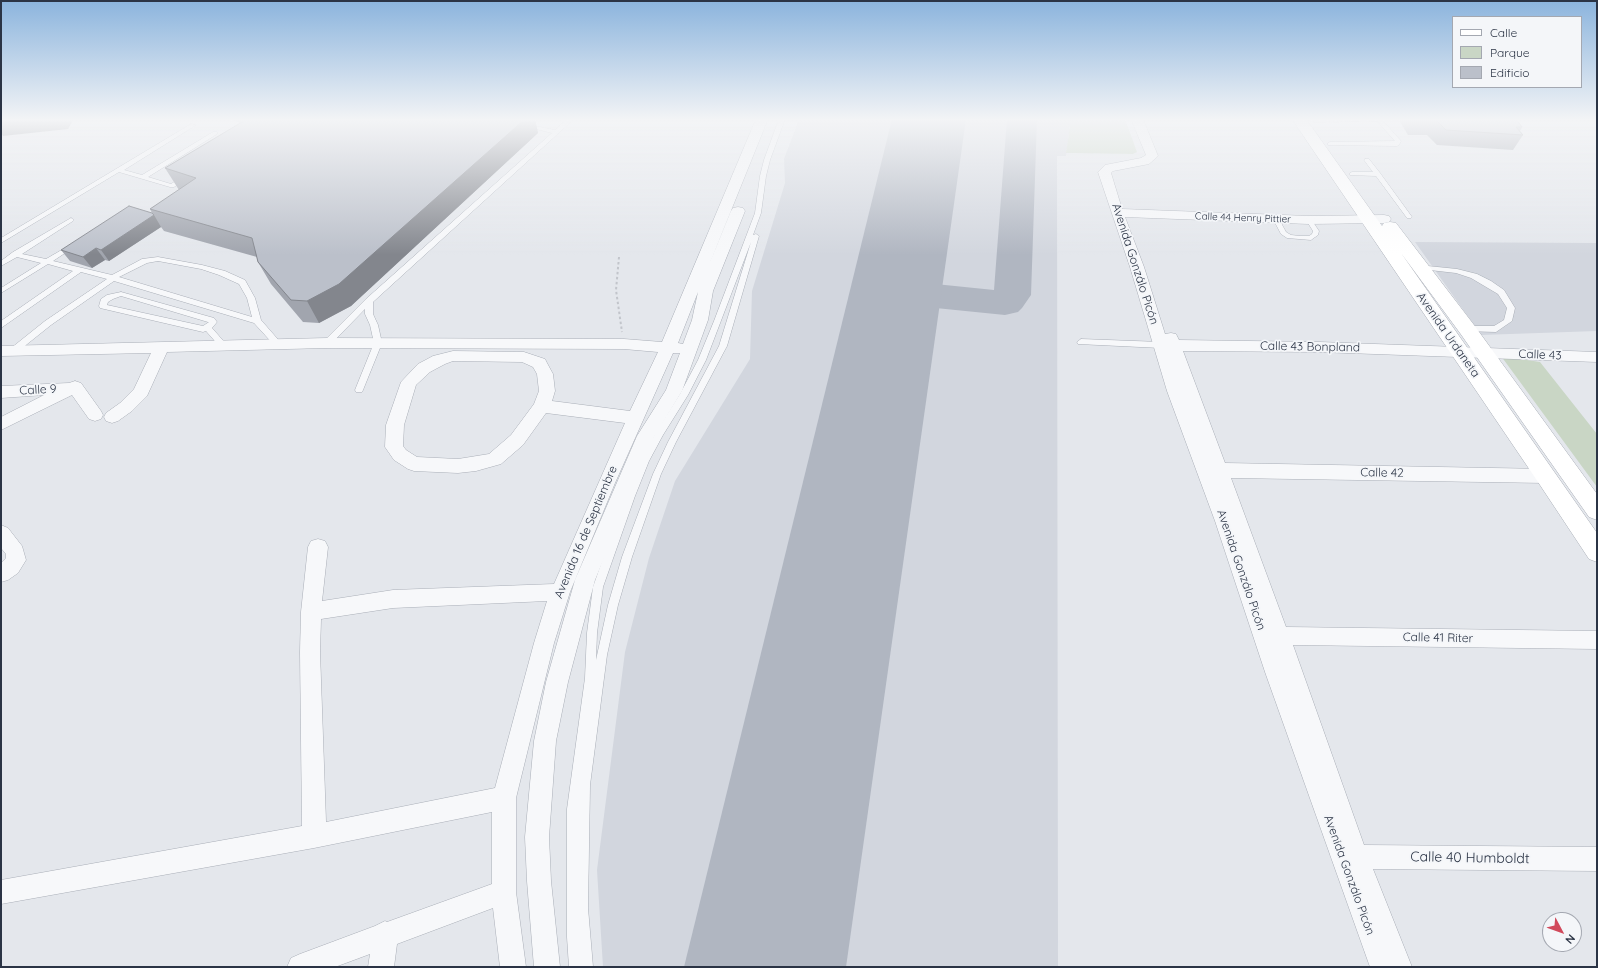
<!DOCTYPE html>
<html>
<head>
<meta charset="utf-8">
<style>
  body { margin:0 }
  #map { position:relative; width:1598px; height:968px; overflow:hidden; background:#e4e7ec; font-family:Quicksand,sans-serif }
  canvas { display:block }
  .frame { position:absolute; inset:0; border:2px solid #2b3445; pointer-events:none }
  .legend { position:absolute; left:1452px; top:16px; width:130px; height:72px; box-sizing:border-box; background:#f4f6f9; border:1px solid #a4a8b1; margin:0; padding:5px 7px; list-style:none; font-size:12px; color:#2b3445 }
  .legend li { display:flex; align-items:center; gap:8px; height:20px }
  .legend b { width:20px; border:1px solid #a4a8b1 }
  .north { position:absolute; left:1542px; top:912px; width:40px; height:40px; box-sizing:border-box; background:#f4f6f9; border:1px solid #a4a8b1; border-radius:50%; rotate:131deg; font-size:11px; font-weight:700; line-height:16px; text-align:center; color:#2b3445 }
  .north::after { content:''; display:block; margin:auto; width:14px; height:18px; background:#d1495b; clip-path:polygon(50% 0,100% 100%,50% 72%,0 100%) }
</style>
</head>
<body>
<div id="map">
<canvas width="1598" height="968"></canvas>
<div class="frame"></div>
<ul class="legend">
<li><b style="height:5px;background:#fff"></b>Calle</li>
<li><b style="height:11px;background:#c9d6c5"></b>Parque</li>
<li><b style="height:11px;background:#bbc0ca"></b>Edificio</li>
</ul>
<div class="north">N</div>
</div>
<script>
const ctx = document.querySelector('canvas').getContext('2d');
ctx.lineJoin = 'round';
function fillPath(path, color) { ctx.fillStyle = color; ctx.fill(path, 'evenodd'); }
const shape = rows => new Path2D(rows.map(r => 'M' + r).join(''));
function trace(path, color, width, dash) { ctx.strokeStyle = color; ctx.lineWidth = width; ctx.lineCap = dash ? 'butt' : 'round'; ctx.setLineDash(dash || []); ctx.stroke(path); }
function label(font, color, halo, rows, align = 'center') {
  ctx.font = font + ' Quicksand,sans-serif'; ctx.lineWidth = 3.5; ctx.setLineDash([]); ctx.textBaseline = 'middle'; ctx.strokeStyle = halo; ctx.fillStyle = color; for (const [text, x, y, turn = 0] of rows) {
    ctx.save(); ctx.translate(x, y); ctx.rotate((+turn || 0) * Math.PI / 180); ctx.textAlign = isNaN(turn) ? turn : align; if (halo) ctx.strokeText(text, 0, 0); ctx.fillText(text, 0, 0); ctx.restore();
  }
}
fillPath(shape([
  [799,119,1071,119,1066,156,1057,156,1058,967,603,967,597,870,625,652,649,558,675,481,750,359,752,291,785,183,784,159],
  [1415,242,1597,243,1597,331,1481,335]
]), '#d2d6de');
fillPath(shape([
  [1071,119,1125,119,1137,152,1133,154,1066,153],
  [1501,356,1540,362,1597,434,1597,487]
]), '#c9d6c5');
fillPath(shape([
  [1007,119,1037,119,1031,295,1022,308,1018,312,1005,315,896,304,883,300,878,292,883,284,896,280,994,290,1007,119]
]), '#b0b6c1');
fillPath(shape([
  [892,119,966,119,846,967,684,967,892,119]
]), '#b0b6c1');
const lane = shape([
  [567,119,574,119,373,302,373,314,378,325,382,343,363,390,362,392,356,392,355,390,374,343,370,325,365,314,365,309,330,345,324,345,323,343,324,341,366,299,552,133,524,126,524,124,555,130,567,119],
  [779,119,785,119,770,160,766,176,761,213,753,235,756,234,759,236,727,346,676,442,661,474,632,557,618,605,607,655,590,785,588,908,593,967,569,967,567,937,567,809,585,678,587,633,593,587,625,496,641,461,656,432,680,394,698,360,714,321,755,213,760,176,764,160,779,119],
  [751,242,719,346,668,442,653,474,622,557,608,605,596,660,597,633,603,587,635,496,649,461,663,435,688,395,706,360,751,242],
  [1312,119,1433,119,1430,121,1383,121,1401,141,1399,145,1397,146,1328,145,1328,143,1330,142,1395,141,1377,121,1314,122,1312,121,1312,119],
  [191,124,196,125,124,170,142,175,213,132,217,132,217,134,148,177,171,184,182,177,186,177,186,179,174,187,170,187,119,172,1,243,1,238,191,124],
  [1365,159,1369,159,1380,173,1412,217,1411,218,1407,218,1376,176,1350,175,1350,173,1352,172,1373,172,1364,160,1365,159],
  [1276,217,1279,219,1286,232,1291,235,1300,236,1309,236,1312,234,1313,231,1306,220,1307,219,1311,219,1319,231,1318,235,1311,240,1287,238,1281,234,1273,219,1276,217],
  [71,218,74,220,73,221,22,254,46,259,72,244,74,245,74,247,53,261,112,275,142,259,158,257,202,265,225,271,245,280,255,298,261,320,282,344,281,346,275,346,254,323,114,281,51,325,16,353,10,353,9,351,10,349,45,321,107,279,81,272,1,328,1,321,73,271,48,264,1,293,1,288,41,263,17,257,1,266,1,261,13,252,71,218],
  [158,261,201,269,219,275,239,284,247,298,252,317,119,277,147,263,158,261],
  [1418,265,1457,269,1477,274,1491,281,1504,290,1515,308,1512,321,1496,332,1464,331,1463,329,1464,327,1467,326,1494,326,1504,320,1507,308,1498,294,1471,278,1456,273,1421,269,1418,269,1418,265],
  [121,292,214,318,217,322,212,328,227,345,226,347,220,347,206,331,203,332,100,308,99,306,101,299,107,295,121,292],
  [121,296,208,322,209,322,203,326,107,305,108,302,113,299,121,296],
  [1081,339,1161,342,1165,345,1161,348,1078,344,1077,342,1081,339]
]);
const street = shape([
  [756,119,768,119,709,265,731,211,733,208,738,207,743,208,745,211,713,291,708,320,682,391,654,437,595,580,568,682,556,741,549,837,551,881,560,967,534,967,527,881,525,837,534,741,546,682,575,580,637,436,666,390,680,353,673,353,615,483,570,592,554,643,516,798,516,892,526,967,500,967,493,908,397,944,394,967,368,967,370,954,335,967,287,967,291,958,300,954,375,926,385,921,387,922,492,884,492,812,314,848,1,904,1,880,302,826,300,652,301,612,308,547,311,541,318,539,325,541,328,547,322,601,393,590,554,584,625,423,546,413,523,445,501,464,476,471,458,473,414,471,408,469,394,460,385,447,386,425,401,382,418,364,433,356,453,351,524,352,545,359,547,363,553,374,555,391,552,401,630,411,658,352,624,349,327,348,167,352,147,396,132,411,118,421,112,423,106,421,104,417,106,413,120,403,134,389,151,353,1,356,1,346,327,338,624,339,662,342,756,119],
  [698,292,692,320,683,344,678,343,698,292],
  [453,361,522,362,533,367,537,374,539,391,534,404,511,435,489,454,458,459,417,457,406,450,403,446,404,425,416,385,430,372,445,364,453,361],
  [547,601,534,643,495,788,326,822,320,652,321,619,393,608,547,601],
  [1131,119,1143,119,1158,156,1149,164,1113,171,1111,173,1122,209,1309,216,1384,215,1389,216,1391,219,1389,222,1384,223,1309,224,1125,217,1144,267,1165,334,1171,333,1176,334,1179,340,1319,342,1597,352,1597,362,1319,352,1183,351,1225,463,1546,469,1552,471,1555,476,1552,481,1546,483,1231,478,1286,627,1597,631,1597,649,1293,645,1364,845,1597,847,1597,871,1373,869,1412,967,1370,967,1265,672,1215,521,1167,391,1130,267,1098,172,1105,165,1141,158,1146,155,1131,119],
  [75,381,81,383,101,411,103,415,101,419,95,421,89,419,72,395,1,430,1,417,44,395,1,398,1,386,69,383,75,381],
  [1,525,8,528,22,546,26,560,18,573,8,580,1,582,1,563,6,558,6,554,1,548,1,525]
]);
const secondary = shape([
  [1292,119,1306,119,1382,226,1384,223,1390,222,1396,223,1474,325,1597,494,1597,520,1589,517,1460,333,1401,253,1597,533,1597,562,1589,559,1538,482,1292,119]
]);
trace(lane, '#a9aeb7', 1);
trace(street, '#a9aeb7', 1);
trace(secondary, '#a9aeb7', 1);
trace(shape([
  [619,257,616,290,622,332]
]), '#c2c5cb', 2, [2.5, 2.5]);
fillPath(lane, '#f7f8fa');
fillPath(street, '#f7f8fa');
fillPath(secondary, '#fff');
fillPath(shape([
  [227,119,535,119,538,133,351,306,319,323,303,322,271,284,258,262,257,257,164,231,161,227,109,261,105,260,92,268,70,261,61,250,152,213,150,209,179,190,165,168,241,123],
  [1401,119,1516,119,1522,127,1520,131,1523,135,1513,150,1437,145,1427,135,1408,135,1400,122]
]), '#a1a5ae');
fillPath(shape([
  [11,119,74,119,68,129,3,136,1,133,1,120],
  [525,119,535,119,538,133,351,306,319,323,307,301],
  [154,215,161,227,109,261,101,250],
  [96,248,105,260,92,268,83,257]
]), '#83868d');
const building = shape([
  [1,119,11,119,1,120,1,119],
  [247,119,525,119,339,284,307,301,291,300,258,262,252,238,150,209,196,178,165,168,247,119],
  [1415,119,1516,119,1522,127,1516,127,1523,135,1446,130,1436,120,1416,120,1415,119],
  [129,206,152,213,154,215,101,250,96,248,83,257,61,250,129,206]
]);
fillPath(building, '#bbc0ca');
trace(building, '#83868d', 1);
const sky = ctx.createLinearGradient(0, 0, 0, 255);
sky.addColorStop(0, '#8bb4dd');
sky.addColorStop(0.47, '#f3f4f6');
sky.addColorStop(1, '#f3f4f600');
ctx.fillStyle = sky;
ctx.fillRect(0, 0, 1598, 255);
label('10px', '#2b3445', '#f4f6f9', [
  ["Calle 44 Henry Pittier",1243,218,2]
]);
label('12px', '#2b3445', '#f4f6f9', [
  ["Avenida Gonzálo Picón",1135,264,72],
  ["Avenida Urdaneta",1448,335,55],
  ["Calle 43 Bonpland",1310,347,1],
  ["Calle 43",1540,355,2],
  ["Calle 9",38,390,-3],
  ["Calle 42",1382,473,1],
  ["Avenida 16 de Septiembre",586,532,-67],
  ["Avenida Gonzálo Picón",1241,570,71],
  ["Calle 41 Riter",1438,638,1],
  ["Avenida Gonzálo Picón",1349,875,70]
]);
label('14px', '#2b3445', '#f4f6f9', [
  ["Calle 40 Humboldt",1470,858,1]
]);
</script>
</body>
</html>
